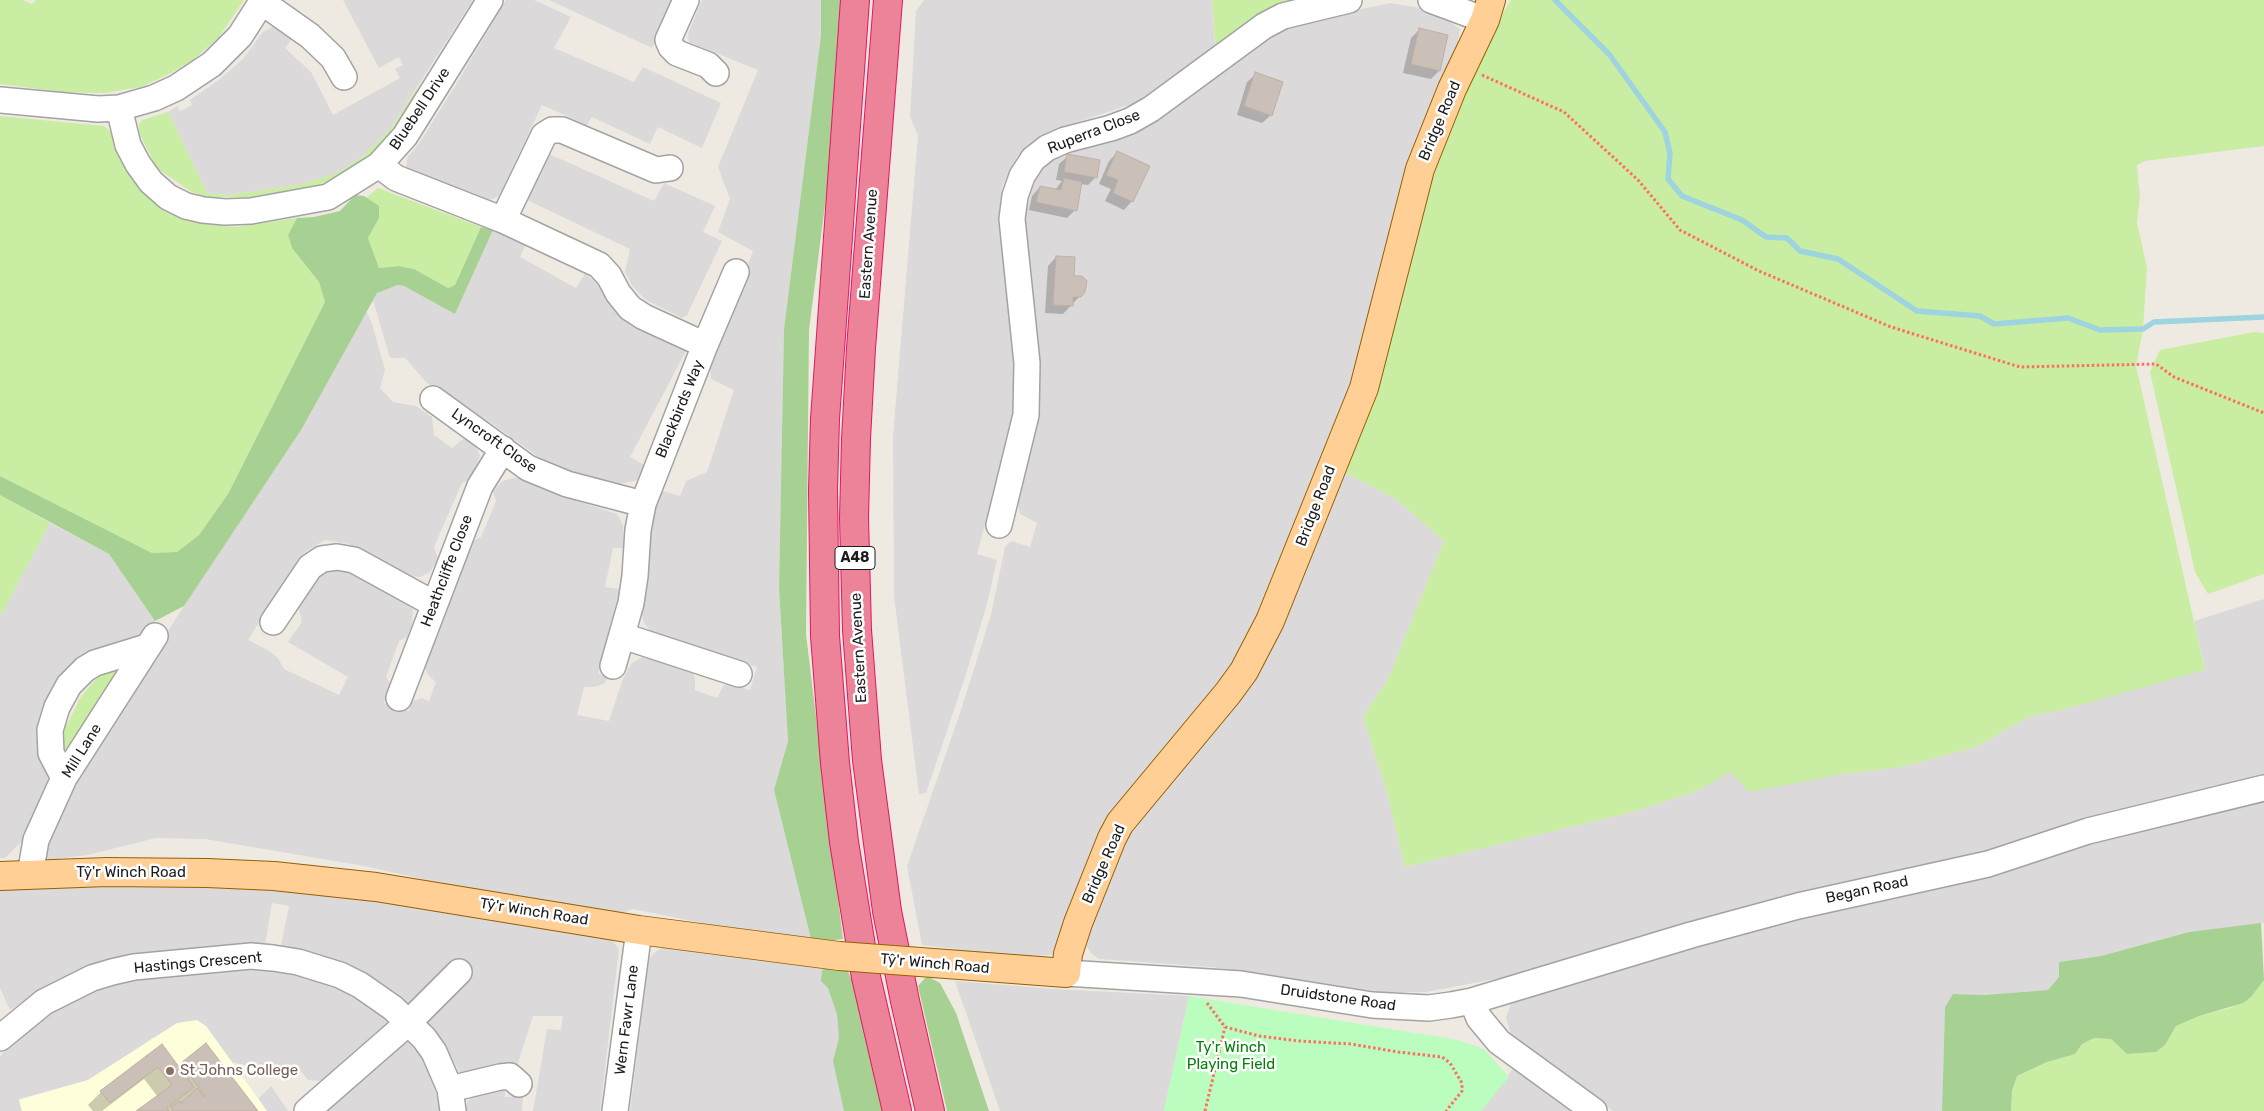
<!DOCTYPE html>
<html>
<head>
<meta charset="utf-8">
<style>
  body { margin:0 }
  canvas { display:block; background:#efeae1 }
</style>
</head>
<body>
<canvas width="2264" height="1111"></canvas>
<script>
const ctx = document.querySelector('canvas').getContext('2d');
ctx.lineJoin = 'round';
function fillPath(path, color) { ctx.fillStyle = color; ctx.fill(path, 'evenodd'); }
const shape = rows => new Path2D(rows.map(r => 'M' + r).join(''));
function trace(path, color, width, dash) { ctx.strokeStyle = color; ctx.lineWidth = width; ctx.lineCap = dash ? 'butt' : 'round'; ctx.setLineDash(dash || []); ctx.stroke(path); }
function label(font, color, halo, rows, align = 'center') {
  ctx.font = font + ' Rubik,sans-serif'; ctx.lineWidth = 5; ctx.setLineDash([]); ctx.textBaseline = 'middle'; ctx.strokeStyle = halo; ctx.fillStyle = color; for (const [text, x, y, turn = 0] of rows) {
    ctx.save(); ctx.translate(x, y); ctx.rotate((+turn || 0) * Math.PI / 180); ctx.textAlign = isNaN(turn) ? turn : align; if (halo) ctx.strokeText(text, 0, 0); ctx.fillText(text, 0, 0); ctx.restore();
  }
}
fillPath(shape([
  [343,0,473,0,390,129,362,157,335,174,299,185,228,195,207,193,168,112,177,106,180,111,192,105,190,100,220,79,243,59,263,32,272,27,280,27,293,37,285,48,311,72,333,115,400,78,395,69,403,65,399,57,379,68],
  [506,0,534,0,571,17,554,48,634,82,643,67,721,103,702,148,658,127,650,144,592,117,587,125,542,105,499,196,490,200,406,168,407,158,420,142,457,83],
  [549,0,673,0,652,48],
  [702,0,821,0,821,35,784,329,779,588,788,741,774,790,811,939,745,932,633,909,618,914,520,901,364,866,205,839,156,838,87,855,50,860,44,855,41,846,85,761,302,421,365,308,372,324,385,370,380,388,393,402,416,406,432,417,434,435,452,448,463,439,472,440,480,455,472,480,462,483,434,547,438,559,430,572,420,577,406,576,349,544,325,540,305,552,288,576,248,640,268,650,278,658,284,669,339,695,348,677,288,642,302,622,297,600,317,574,333,567,347,569,413,609,412,624,407,637,399,641,386,677,391,684,384,703,409,711,412,701,422,698,429,701,436,682,428,675,424,665,473,541,481,537,496,501,493,492,502,481,514,478,525,478,556,494,617,514,623,525,624,548,613,548,605,587,620,589,598,674,608,677,604,684,594,687,584,687,577,715,609,721,622,681,631,664,642,657,692,671,695,679,695,690,717,698,724,685,733,685,750,690,757,667,653,634,644,623,642,614,653,517,659,490,680,496,686,481,707,472,734,390,711,379,710,361,753,251,718,232,730,199,718,167,758,70,689,42,688,34],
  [924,0,1212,0,1215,46,1135,103,1074,123,1039,138,1017,156,1002,187,998,220,1017,375,1012,426,977,554,997,560,987,604,967,671,926,793,919,794,894,596,893,436,918,135,910,117,916,11],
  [1390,3,1433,10,1460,29,1457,45,1419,150,1358,388,1300,532,1224,688,1176,743,1054,955,973,957,955,949,922,945,907,866,960,713,991,615,1005,547,1011,541,1030,547,1037,523,1020,514,1018,505,1038,417,1040,378,1027,253,1026,213,1032,189,1039,173,1053,158,1121,138,1149,125,1275,33,1296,23],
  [547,153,654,201,664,183,715,206,703,232,722,241,687,315,682,318,646,300,633,287,625,272,630,249,527,200],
  [493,230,526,244,520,257,576,288,585,274,594,281,622,319,686,351,630,457,648,467,640,480,619,484,578,475,540,458,494,425,427,383,405,358,390,358,373,300,377,293,398,285,404,286,455,314],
  [1340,470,1396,499,1444,541,1388,679,1363,717,1388,796,1405,867,1632,812,1697,791,1731,771,1843,774,1901,767,1976,747,2028,717,2073,707,2205,669,2194,621,2264,599,2264,781,1996,855,1670,932,1511,976,1426,992,1382,992,1212,967,1099,959,1092,954,1087,947,1088,934,1111,856,1204,736],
  [50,523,109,554,155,621,154,625,132,640,97,650,43,748,48,780,47,795,41,796,22,841,5,858,0,858,0,617],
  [2264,794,2264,923,2189,932,2101,956,2059,962,2059,977,2048,990,1984,995,1953,994,1945,1007,1942,1111,1613,1111,1512,1038,1506,1017,1513,998,1745,929],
  [138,885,309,892,609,936,619,949,600,1111,533,1111,547,1029,561,1030,563,1016,533,1016,517,1066,460,1073,450,1054,420,1022,411,1006,394,991,354,969,326,957,281,946,289,906,272,903,265,945,179,950,122,958,78,970,38,991,10,1010,0,988,0,890],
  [664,947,835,967,857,1111,630,1111,649,959,655,952],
  [254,969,302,976,340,990,366,1004,394,1025,324,1081,308,1080,295,1064,281,1074,232,1062,206,1026,152,1038,139,1048,88,1080,19,1099,22,1111,0,1111,0,1057,5,1050,42,1018,87,992,144,979],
  [955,981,1055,989,1189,996,1164,1111,1000,1111],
  [404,1036,416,1048,426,1068,440,1104,439,1111,314,1111],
  [1516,1065,1580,1111,1481,1111],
  [271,1086,288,1111,267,1111,258,1099],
  [505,1087,505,1097,523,1096,522,1111,466,1111,467,1102,476,1092]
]), '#dbd9d9');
fillPath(shape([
  [197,1020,206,1026,267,1111,22,1111,19,1100,88,1080,177,1023]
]), '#fffeda');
fillPath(shape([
  [0,0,22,0,32,4,36,0,244,0,219,37,193,60,167,75,141,87,104,93,62,92,0,84],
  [1212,0,1308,0,1216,52],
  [1511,0,2264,0,2264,146,2145,161,2137,165,2140,196,2137,223,2147,268,2143,329,2136,366,2205,670,2073,707,2028,717,1976,747,1901,767,1843,774,1749,792,1730,772,1697,791,1632,812,1405,867,1388,796,1363,717,1388,679,1444,541,1396,499,1340,470,1430,157,1491,33],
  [425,80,387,137,367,160,332,180,311,187,249,197,205,197,190,191,157,168,140,135,139,125,142,120,168,112,207,193,228,195,299,185,335,174,362,157,390,129,416,90],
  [0,116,104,126,110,131,121,159,138,188,161,209,183,218,204,224,236,227,297,218,288,235,292,248,319,282,325,302,228,494,199,535,177,552,152,553,0,476],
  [378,188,481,227,455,285,448,288,414,269,399,266,379,268,368,238,379,218,366,198],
  [2254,332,2264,333,2264,574,2208,594,2195,572,2150,372,2160,350],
  [0,495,50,523,0,617],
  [122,665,74,754,60,756,58,723,67,725,80,698,100,674],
  [2264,980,2264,1111,2011,1111,2012,1091,2017,1076,2047,1062,2075,1054,2082,1044,2094,1038,2111,1039,2127,1054,2156,1052,2165,1045,2176,1026,2199,1016,2230,1008,2251,997]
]), '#c9eda3');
fillPath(shape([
  [821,0,841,0,830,166,809,330,806,634,843,939,828,941,811,939,774,790,788,741,779,588,784,329,821,35],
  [355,195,364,196,379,206,379,218,368,238,379,268,399,266,414,269,448,288,455,285,481,227,493,230,455,314,404,286,398,285,377,293,301,430,184,606,155,621,109,554,0,495,0,476,152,553,177,552,199,535,228,494,325,302,319,282,292,248,288,235,297,218,314,217,340,211],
  [2261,923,2264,980,2251,997,2243,1003,2199,1016,2176,1026,2165,1045,2156,1052,2127,1054,2111,1039,2094,1038,2082,1044,2075,1054,2047,1062,2017,1076,2012,1091,2011,1111,1942,1111,1945,1007,1953,994,1984,995,2048,990,2059,977,2059,962,2101,956,2189,932],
  [828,963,845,965,856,989,882,1111,844,1111,833,1061,839,1038,837,1014,828,988,821,981,822,971],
  [927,976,940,983,956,1013,989,1111,947,1111,918,986]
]), '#a7d193');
fillPath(shape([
  [1189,996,1458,1040,1484,1049,1509,1077,1481,1111,1164,1111]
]), '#bafdbe');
fillPath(shape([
  [1420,29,1439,71,1431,79,1403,73,1411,38],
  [1256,74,1271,115,1262,123,1237,115,1247,82],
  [1117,153,1132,201,1124,210,1105,201,1111,189,1099,184,1109,161],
  [1068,156,1096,177,1088,185,1081,184,1075,210,1067,218,1029,210,1032,196,1040,187,1055,190,1062,181,1056,180,1059,164],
  [1056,257,1084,292,1063,314,1045,313,1048,266],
  [162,1046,178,1067,181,1064,256,1111,138,1111,158,1097,144,1079,102,1111,93,1111,88,1105,101,1092]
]), '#0003');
trace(shape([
  [1555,0,1609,54,1665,132,1670,153,1668,179,1682,196,1742,220,1766,237,1787,238,1800,251,1838,259,1917,311,1980,316,1994,324,2068,318,2100,330,2143,329,2154,322,2264,317]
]), '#9ed3e0', 5.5);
const building = shape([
  [1419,28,1448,35,1440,71,1411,64,1419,28],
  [1255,72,1283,82,1272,116,1244,106,1255,72],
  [1117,151,1150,166,1133,202,1113,193,1118,180,1106,175,1117,151],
  [1067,154,1100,160,1097,178,1064,172,1067,154],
  [1064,178,1082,182,1077,211,1036,202,1040,186,1061,190,1064,178],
  [1056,256,1075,257,1074,276,1082,276,1087,281,1085,292,1081,297,1073,297,1073,306,1053,305,1056,256],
  [206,1043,258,1111,173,1111,171,1107,180,1101,181,1103,197,1088,204,1097,205,1096,181,1063,206,1043],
  [162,1044,194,1087,167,1108,169,1111,136,1111,172,1085,158,1067,110,1103,100,1091,162,1044]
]);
fillPath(building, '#cbc0b7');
trace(building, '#c1afa3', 1);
const minor = shape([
  [686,0,668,40,671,47,677,53,708,65,716,73],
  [1431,0,1485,20],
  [262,2,310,36,333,58,344,77],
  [0,100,98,109,119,108,154,98,176,88,212,64,240,36,263,0],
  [119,108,128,145,138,164,151,182,168,197,186,206,203,210,225,212,251,211,328,197,379,165,405,136,490,0],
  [379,165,396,178,503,220,599,265,609,276,618,293,630,308,644,317,705,345],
  [503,220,544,135,552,130,562,130,656,170,670,168],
  [433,399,528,468,567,484,643,504],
  [999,525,1026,415,1027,363,1012,219,1015,196,1022,176,1033,159,1047,148,1065,140,1111,128,1130,121,1151,109,1264,26,1283,16,1349,0],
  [273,622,310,567,322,559,337,557,354,560,434,604],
  [623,636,739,674],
  [613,666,631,603,635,576,638,530,643,504,705,345,736,272],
  [399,698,480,486,503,449],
  [64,778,51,753,50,730,57,707,69,685,85,669,95,663,147,647],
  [30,875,36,840,64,778,155,636],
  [1066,973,1241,984,1372,1005,1429,1008,1451,1005,1472,1001,1691,935,1798,906,1988,864,2088,831,2264,788],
  [1472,1001,1479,1018,1499,1042,1594,1111],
  [0,1038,44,1002,92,978,112,972,134,967,251,956,273,958,298,962,340,975,360,985,393,1008,424,1038,434,1052,450,1089,453,1111],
  [450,1089,500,1077,510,1076,519,1084],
  [307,1111,409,1022,459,972],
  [615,1111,639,930]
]);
const major = shape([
  [0,876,107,872,207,873,274,876,376,887,639,930,839,956],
  [920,962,1066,973,1068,954,1078,923,1112,838,1120,823,1228,693,1244,671,1270,621,1364,388,1420,169,1452,89,1485,20,1491,0]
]);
const highway = shape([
  [855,0,825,419,823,490,825,636,835,763,844,842,866,977,897,1111],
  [888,0,861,348,856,439,854,518,857,630,867,760,887,911,905,1001,930,1111]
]);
trace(minor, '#a3a3a3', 28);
trace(major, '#956000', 30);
trace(highway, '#e41763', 30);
trace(shape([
  [1482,75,1564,112,1638,180,1680,230,1759,271,1891,327,2020,367,2156,364,2174,377,2264,413],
  [1207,1003,1225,1027,1259,1036,1299,1041,1351,1044,1398,1052,1442,1057,1450,1063,1462,1083,1462,1091,1446,1111],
  [1205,1111,1225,1027]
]), '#ff6e62', 3, [2.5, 2.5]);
trace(minor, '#fff', 25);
trace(major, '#ffcf96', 28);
trace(highway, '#ec8399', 28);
const majorBridge = shape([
  [839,956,920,962]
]);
trace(majorBridge, '#956000', 30, []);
trace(majorBridge, '#ffcf96', 28);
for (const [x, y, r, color] of [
  [170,1071,5,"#8d6e63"]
]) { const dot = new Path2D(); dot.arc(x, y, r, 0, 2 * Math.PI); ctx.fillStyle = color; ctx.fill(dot); trace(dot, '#fff', 2); }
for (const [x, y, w] of [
  [855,558,40]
]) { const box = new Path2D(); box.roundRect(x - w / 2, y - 11.5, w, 23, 4); ctx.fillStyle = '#fff'; ctx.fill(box); trace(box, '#1c1c1c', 1); }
label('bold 14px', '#1c1c1c', null, [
  ["A48",855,558]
]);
label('15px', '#1c1c1c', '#fff', [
  ["Bluebell Drive",420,109,-56],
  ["Bridge Road",1440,121,-67],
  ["Ruperra Close",1094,132,-21],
  ["Eastern Avenue",869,244,-86],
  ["Blackbirds Way",680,409,-68],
  ["Lyncroft Close",494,441,35],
  ["Bridge Road",1316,506,-69],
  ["Heathcliffe Close",447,571,-69],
  ["Eastern Avenue",859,648,-93],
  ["Mill Lane",82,751,-58],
  ["Bridge Road",1104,864,-66],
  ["Tŷ'r Winch Road",131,873],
  ["Began Road",1867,890,-12],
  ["Tŷ'r Winch Road",534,912,9],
  ["Hastings Crescent",198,963,-5],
  ["Tŷ'r Winch Road",935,964,5],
  ["Druidstone Road",1338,998,8],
  ["Wern Fawr Lane",627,1020,-83]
]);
label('15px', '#04810b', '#fff', [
  ["Ty'r Winch",1231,1048],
  ["Playing Field",1231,1065]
]);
label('15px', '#785e54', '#fff', [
  ["St Johns College",180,1071]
], 'left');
</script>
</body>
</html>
